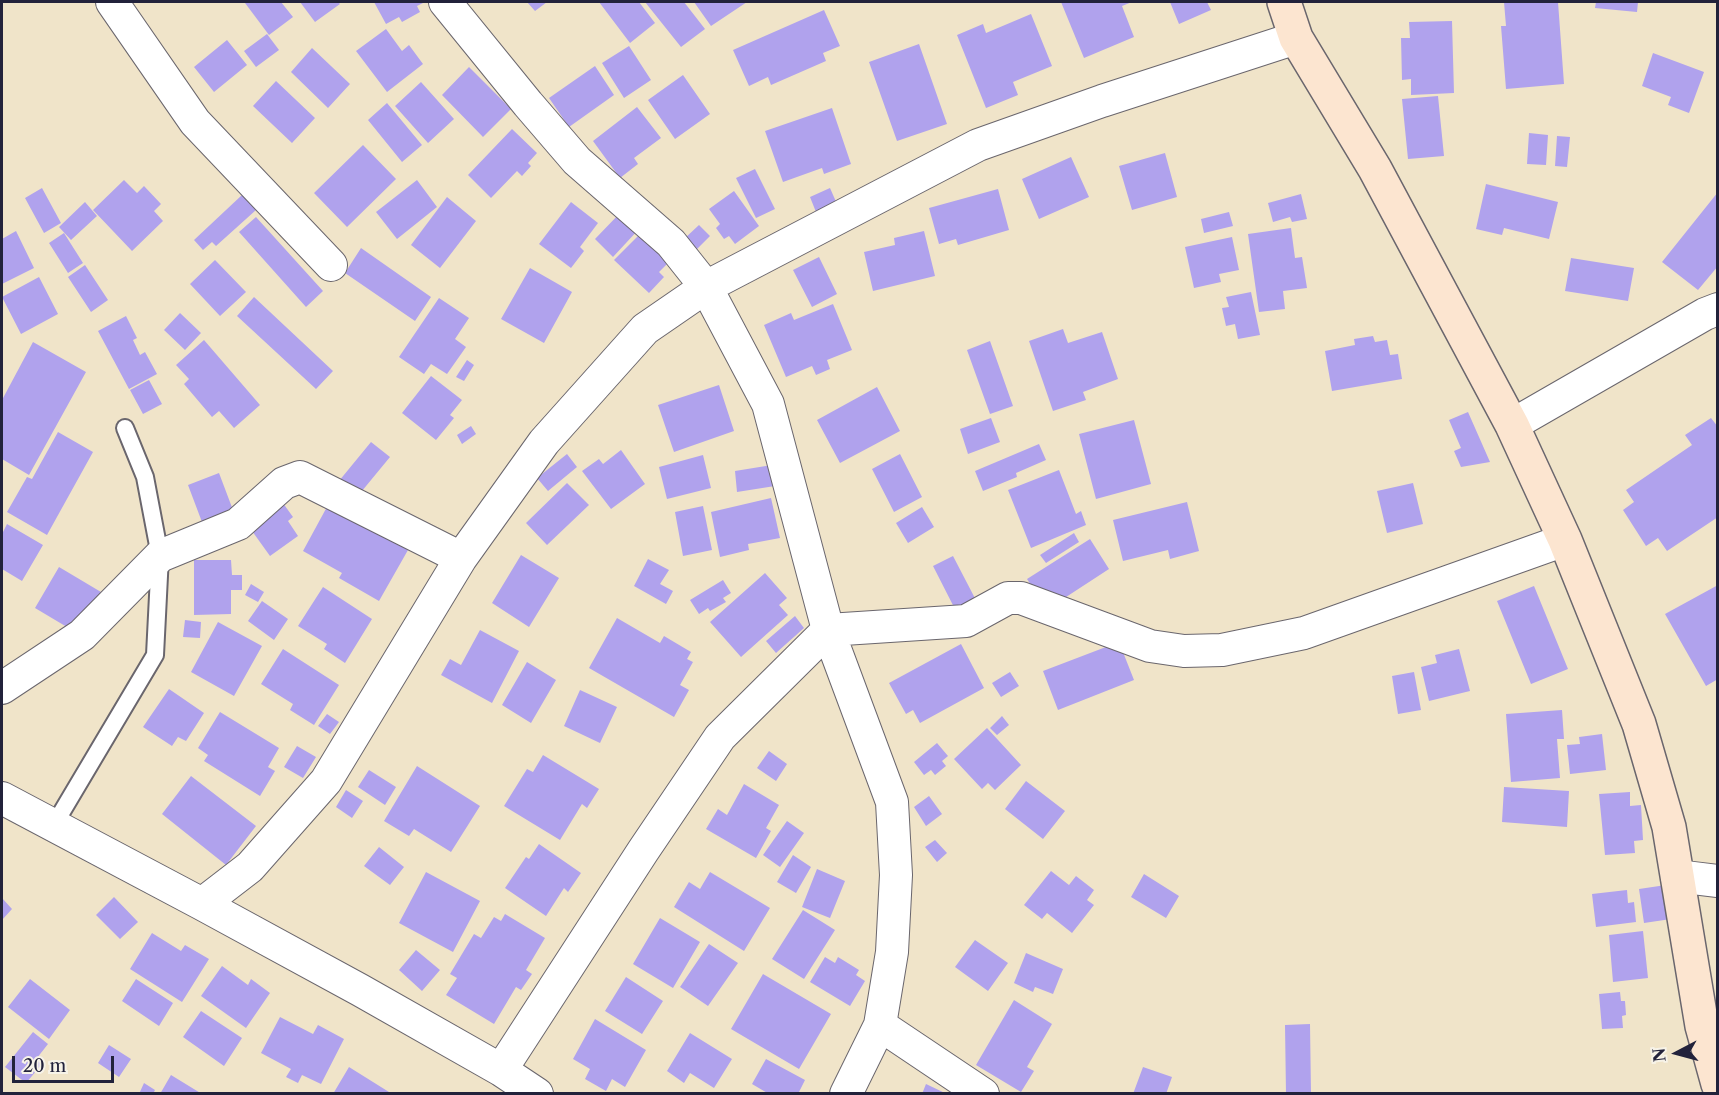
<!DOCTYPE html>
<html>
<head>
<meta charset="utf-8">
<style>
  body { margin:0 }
  #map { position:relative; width:1719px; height:1095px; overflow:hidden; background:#f0e4c9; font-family:"Libre Caslon Text",serif }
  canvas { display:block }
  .frame { position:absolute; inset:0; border:3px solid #22223b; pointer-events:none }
  .north { position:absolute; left:1647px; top:1023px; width:60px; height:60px; -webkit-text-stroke:4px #f7f3e8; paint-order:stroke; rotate:264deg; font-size:16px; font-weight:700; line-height:24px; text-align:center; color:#22223b }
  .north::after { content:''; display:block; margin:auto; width:21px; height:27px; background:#22223b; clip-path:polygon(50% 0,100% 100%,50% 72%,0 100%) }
  .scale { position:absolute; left:12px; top:1056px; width:102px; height:27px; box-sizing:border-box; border:3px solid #22223b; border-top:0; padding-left:8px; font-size:18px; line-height:21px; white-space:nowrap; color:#22223b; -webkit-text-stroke:4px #f7f3e8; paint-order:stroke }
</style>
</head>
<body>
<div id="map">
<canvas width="1719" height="1095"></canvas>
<div class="frame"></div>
<div class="north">N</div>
<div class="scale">20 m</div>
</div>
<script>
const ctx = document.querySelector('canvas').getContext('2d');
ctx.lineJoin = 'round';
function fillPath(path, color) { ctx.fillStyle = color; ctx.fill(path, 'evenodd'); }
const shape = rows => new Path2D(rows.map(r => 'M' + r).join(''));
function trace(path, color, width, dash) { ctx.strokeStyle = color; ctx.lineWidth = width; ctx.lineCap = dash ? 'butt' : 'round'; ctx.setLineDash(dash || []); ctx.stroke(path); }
fillPath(shape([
  [246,2,281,2,293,17,269,35,245,3],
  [300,2,338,2,340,4,315,22],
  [374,2,425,2,417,6,420,12,402,22,399,17,386,24],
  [527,2,547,2,535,11],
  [599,2,639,2,655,23,630,43],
  [645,2,684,2,705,29,681,47],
  [694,2,747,2,711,26],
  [1061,2,1132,2,1122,6,1134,37,1084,58],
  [1170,2,1207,2,1211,10,1179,24],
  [1504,2,1558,2,1564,84,1506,89,1501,26,1506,26],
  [1596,2,1638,2,1637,12,1595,8],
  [824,10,840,46,823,53,826,61,771,85,768,77,749,86,733,50],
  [1031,14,1052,66,1013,82,1018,95,986,108,957,35,983,24,986,33],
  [1452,21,1454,93,1411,95,1411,79,1402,80,1401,38,1410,38,1409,22],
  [386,29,402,51,409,45,423,64,387,92,356,51],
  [267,34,279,50,256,67,244,51],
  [227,40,247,65,214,92,194,67],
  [919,44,947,124,897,141,869,62],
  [629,46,651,80,624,98,602,63],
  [312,48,350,84,328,108,291,72],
  [1653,53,1704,72,1689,113,1668,105,1671,97,1642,86],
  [595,66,614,95,569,127,549,98],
  [469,67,511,109,483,137,442,95],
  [683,75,710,114,675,139,648,100],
  [276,81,315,118,292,143,253,106],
  [421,82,454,119,428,143,395,106],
  [1438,96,1444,156,1408,159,1402,99],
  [387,103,422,145,402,162,368,120],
  [637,107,661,138,634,158,638,164,620,178,593,141],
  [832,108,851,164,824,174,822,168,783,182,765,131],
  [512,129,537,153,528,163,531,166,522,176,517,171,491,198,468,175],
  [1529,133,1548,135,1546,165,1527,164],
  [1557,136,1570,137,1567,167,1555,166],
  [363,145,396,179,347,227,314,193],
  [1165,153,1177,197,1132,210,1119,166],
  [1071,157,1089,197,1039,219,1022,179],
  [755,169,775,209,756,218,736,178],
  [124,180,137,193,144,186,161,204,154,211,163,221,132,251,93,210],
  [417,180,437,207,397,239,376,212],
  [1486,184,1558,202,1549,239,1504,228,1502,235,1476,229],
  [42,188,61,223,44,233,25,198],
  [830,188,837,204,816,212,810,197],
  [998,189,1009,230,958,245,956,239,939,244,929,208],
  [734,191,759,226,735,244,729,236,724,239,716,228,720,224,709,209],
  [1718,192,1718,266,1698,290,1662,262],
  [1301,194,1307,219,1292,222,1290,217,1273,222,1268,203],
  [242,195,256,210,216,246,212,242,203,250,194,240],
  [447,197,476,221,440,268,411,245],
  [85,202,97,216,71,240,59,227],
  [571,202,598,223,580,247,584,251,571,268,539,244],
  [621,212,639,229,613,257,595,239],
  [1229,212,1233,226,1204,233,1201,219],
  [256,217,323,291,306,307,239,232],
  [699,225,710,236,696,250,684,239],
  [1291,228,1295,258,1302,257,1307,288,1283,291,1285,309,1259,312,1248,234],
  [16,231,34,268,2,284,2,239],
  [643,231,672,259,659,272,664,277,649,293,614,260],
  [924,231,935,276,873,291,864,252,895,245,894,238],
  [64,233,83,263,68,273,49,243],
  [1232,237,1239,270,1219,274,1221,282,1194,288,1185,247],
  [361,248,431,297,415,321,345,273],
  [819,257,837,294,812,307,793,270],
  [1571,258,1634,268,1628,301,1565,291],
  [215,260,246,292,220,316,190,284],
  [85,265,108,300,91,312,68,277],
  [530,268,572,292,544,343,501,319],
  [39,277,58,314,21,334,2,297],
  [1251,292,1260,335,1238,339,1235,324,1226,326,1222,308,1229,307,1226,297],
  [254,297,333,371,316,389,237,316],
  [439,298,469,318,455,339,466,347,447,374,431,364,424,374,399,357],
  [833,304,852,350,827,360,830,369,816,375,812,366,786,377,764,325,791,313,794,320],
  [180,313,201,333,185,350,164,330],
  [126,316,137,338,133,340,140,355,145,352,157,374,129,389,98,331],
  [1063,329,1068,343,1102,332,1118,379,1083,392,1086,400,1053,411,1029,341],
  [1373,336,1375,342,1387,340,1390,355,1398,354,1402,379,1332,391,1325,351,1355,345,1354,339],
  [204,340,260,405,234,428,219,411,212,417,184,384,189,379,176,365],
  [990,341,1013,406,990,414,967,350],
  [33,342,86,372,29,475,2,459,2,400],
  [467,360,474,365,464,381,456,377],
  [431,376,462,400,450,415,454,418,436,440,402,413],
  [149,380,162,404,143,414,130,390],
  [719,385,734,431,674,452,658,405],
  [877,387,900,431,840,463,817,420],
  [1468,412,1490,462,1461,467,1454,451,1461,448,1449,420],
  [991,418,1000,442,968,454,960,429],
  [1711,418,1718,427,1718,517,1667,551,1658,538,1646,546,1623,510,1634,502,1626,490,1692,445,1685,435],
  [1134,420,1151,484,1096,499,1079,434],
  [471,426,476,434,462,444,457,435],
  [58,432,93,452,47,535,7,512,27,477,32,479],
  [371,442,390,457,357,497,339,481],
  [1039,444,1046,460,1016,473,1017,477,983,491,975,471],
  [621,450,645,484,611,509,582,471,599,459,603,464],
  [567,454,577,467,548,491,537,478],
  [900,454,922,497,894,512,872,469],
  [703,455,711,488,667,499,659,467],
  [772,465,775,486,737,492,735,471],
  [1059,470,1076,514,1081,511,1086,525,1031,548,1008,490],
  [219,473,236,518,205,530,188,485],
  [567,483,589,505,547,545,526,523],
  [1413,483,1423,524,1387,533,1377,491],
  [771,498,780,538,748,544,749,550,720,557,711,512],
  [280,499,293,517,288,521,298,536,270,556,247,524],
  [1187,502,1199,551,1170,559,1168,550,1123,561,1113,520],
  [328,505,408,550,379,601,339,578,342,573,303,551],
  [703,506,712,550,683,556,675,512],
  [922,507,934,527,908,543,896,523],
  [7,524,43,545,22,581,2,569,2,534],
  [1074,533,1079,542,1046,563,1040,555],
  [1090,539,1109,569,1063,599,1060,595,1044,605,1027,579],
  [521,555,559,578,529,627,492,603],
  [953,556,979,606,959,617,933,566],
  [648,559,669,570,660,584,673,591,666,604,634,586],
  [194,560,231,560,232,575,242,575,242,590,231,590,231,614,194,615],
  [59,567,101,592,77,633,35,608],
  [765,573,787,598,779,605,788,615,741,657,710,622],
  [723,580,731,593,723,598,726,602,710,611,708,608,699,614,690,600],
  [251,584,264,592,258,602,245,595],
  [1718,585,1718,679,1706,686,1665,614],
  [1534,586,1568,669,1531,684,1497,601],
  [323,587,372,619,345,663,324,649,327,644,298,626],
  [262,601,288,619,274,640,248,621],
  [795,616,804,628,776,653,766,641],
  [617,618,660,643,664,636,691,652,687,659,693,662,680,685,689,690,674,717,589,668],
  [185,620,201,622,200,638,183,637],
  [218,622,262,646,234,696,191,672],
  [480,630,519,651,492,703,441,675,450,659,461,665],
  [1119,642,1134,680,1058,710,1043,671],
  [961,644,984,688,920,723,913,710,906,714,889,683],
  [283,649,339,685,314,725,290,710,293,704,261,684],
  [1459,649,1470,691,1429,701,1421,667,1437,663,1435,655],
  [527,662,556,680,531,723,502,705],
  [1010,672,1019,686,1001,697,992,683],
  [1414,672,1421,710,1398,714,1392,676],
  [169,689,204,713,186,741,178,737,172,746,143,727],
  [580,690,617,707,600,743,564,726],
  [1562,710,1564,739,1557,739,1560,778,1511,782,1506,714],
  [220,712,279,748,268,767,275,771,260,796,204,761,208,755,198,748],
  [327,714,339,722,330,734,318,726],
  [1002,716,1009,725,997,735,990,728],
  [987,728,1021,765,995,790,988,783,982,789,954,759],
  [1602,734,1606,770,1570,774,1567,745,1580,744,1579,737],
  [937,743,948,756,942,761,946,766,935,775,931,770,924,775,914,762],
  [297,746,316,757,303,778,284,767],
  [769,751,787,764,776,781,757,768],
  [543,755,599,789,587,808,582,804,560,840,504,806,527,769,533,772],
  [417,766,480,806,451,852,414,829,409,836,384,821],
  [369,770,396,787,385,805,358,787],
  [191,776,256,826,226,865,162,814],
  [1026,781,1065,811,1043,839,1005,809],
  [744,784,779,805,766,828,771,831,756,858,706,829,718,809,727,815],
  [1504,787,1569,791,1567,827,1502,822],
  [346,790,363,801,352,818,336,807],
  [1630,792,1630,806,1641,805,1643,840,1634,841,1635,853,1605,855,1599,794],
  [929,796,942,814,926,826,914,807],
  [787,821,804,833,780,867,763,855],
  [935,840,947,853,937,862,925,847],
  [539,844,581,873,568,892,564,888,546,916,505,888,526,857,529,859],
  [379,847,404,867,390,885,364,866],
  [793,855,811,867,796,893,777,882],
  [817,869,845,881,830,918,802,907],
  [1051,871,1069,885,1076,876,1094,890,1087,900,1094,905,1072,933,1047,913,1042,919,1024,905],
  [426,872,480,901,453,952,399,923],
  [710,872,770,908,744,951,674,907,689,882,700,889],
  [1144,874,1179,896,1166,918,1131,897],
  [1666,885,1671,919,1644,923,1639,889],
  [1627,890,1628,903,1634,902,1636,922,1596,927,1592,894],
  [114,897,138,922,120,939,96,915],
  [2,898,12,909,2,920],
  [803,910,835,930,804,979,772,959],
  [505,914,545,938,526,970,532,974,521,990,516,987,494,1024,446,995,457,978,450,974,474,934,481,938,494,917,501,921],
  [660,918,700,942,673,988,633,964],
  [1643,931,1648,978,1613,982,1609,935],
  [152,933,181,951,185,945,209,959,182,1002,130,969],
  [975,940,1008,963,988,991,955,967],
  [709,944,738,963,708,1006,680,987],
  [416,950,440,970,422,991,399,970],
  [1026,953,1063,969,1053,994,1035,987,1033,992,1014,983],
  [825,957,835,963,838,957,859,970,856,975,865,981,850,1006,810,982],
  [222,966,248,985,251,979,270,993,246,1028,201,996],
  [763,974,831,1014,799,1069,731,1029],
  [626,977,663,1001,642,1034,605,1011],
  [30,979,70,1010,49,1039,8,1007],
  [136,979,173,1003,159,1026,122,1001],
  [1620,992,1621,1001,1625,1001,1626,1015,1622,1016,1623,1028,1602,1029,1599,994],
  [1014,1000,1052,1024,1027,1067,1034,1071,1021,1092,976,1065],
  [201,1011,242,1038,224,1066,183,1037],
  [280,1017,313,1034,318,1025,344,1039,321,1084,302,1075,298,1083,286,1077,291,1069,261,1053],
  [595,1019,646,1050,625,1087,612,1079,606,1091,585,1079,590,1069,573,1059],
  [1310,1024,1311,1094,1286,1094,1285,1025],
  [33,1032,48,1044,37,1058,43,1063,26,1083,5,1067],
  [690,1033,732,1059,714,1088,690,1073,684,1083,667,1071],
  [109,1045,131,1059,119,1077,98,1063],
  [766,1059,805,1080,798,1094,769,1094,752,1084],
  [349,1067,389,1092,388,1094,333,1094],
  [1143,1067,1172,1077,1166,1094,1133,1094],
  [171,1075,202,1094,160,1094],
  [144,1083,155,1090,153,1094,139,1094],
  [926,1084,947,1094,922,1094]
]), '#b0a2ed');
const lane = shape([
  [54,825,155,655,160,556,145,477,125,428]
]);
const street = shape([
  [112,2,195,122,331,265],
  [445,2,528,104,577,161,671,243,706,287,768,404,828,630,892,802,896,875,892,952,880,1025,846,1094],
  [1512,425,1705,314,1718,309],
  [2,688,82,635,160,556,238,524,284,483,300,477,461,558],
  [2,798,202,904,360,990,501,1070,537,1094],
  [1677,876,1718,881],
  [202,904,250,867,326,781,461,558,544,442,645,329,706,287,978,145,1102,101,1296,38],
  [880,1025,983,1094],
  [501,1070,643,851,720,737,828,630,966,621,1008,598,1021,598,1150,646,1184,651,1222,650,1304,633,1565,540]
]);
const secondary = shape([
  [1284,2,1296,38,1375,169,1512,425,1565,540,1639,724,1669,827,1702,1026,1718,1084]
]);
trace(lane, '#6a666d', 20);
trace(street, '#6a666d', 34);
trace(secondary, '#6a666d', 36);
trace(lane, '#fff', 16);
trace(street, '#fff', 32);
trace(secondary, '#fce5d0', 33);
</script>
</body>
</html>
